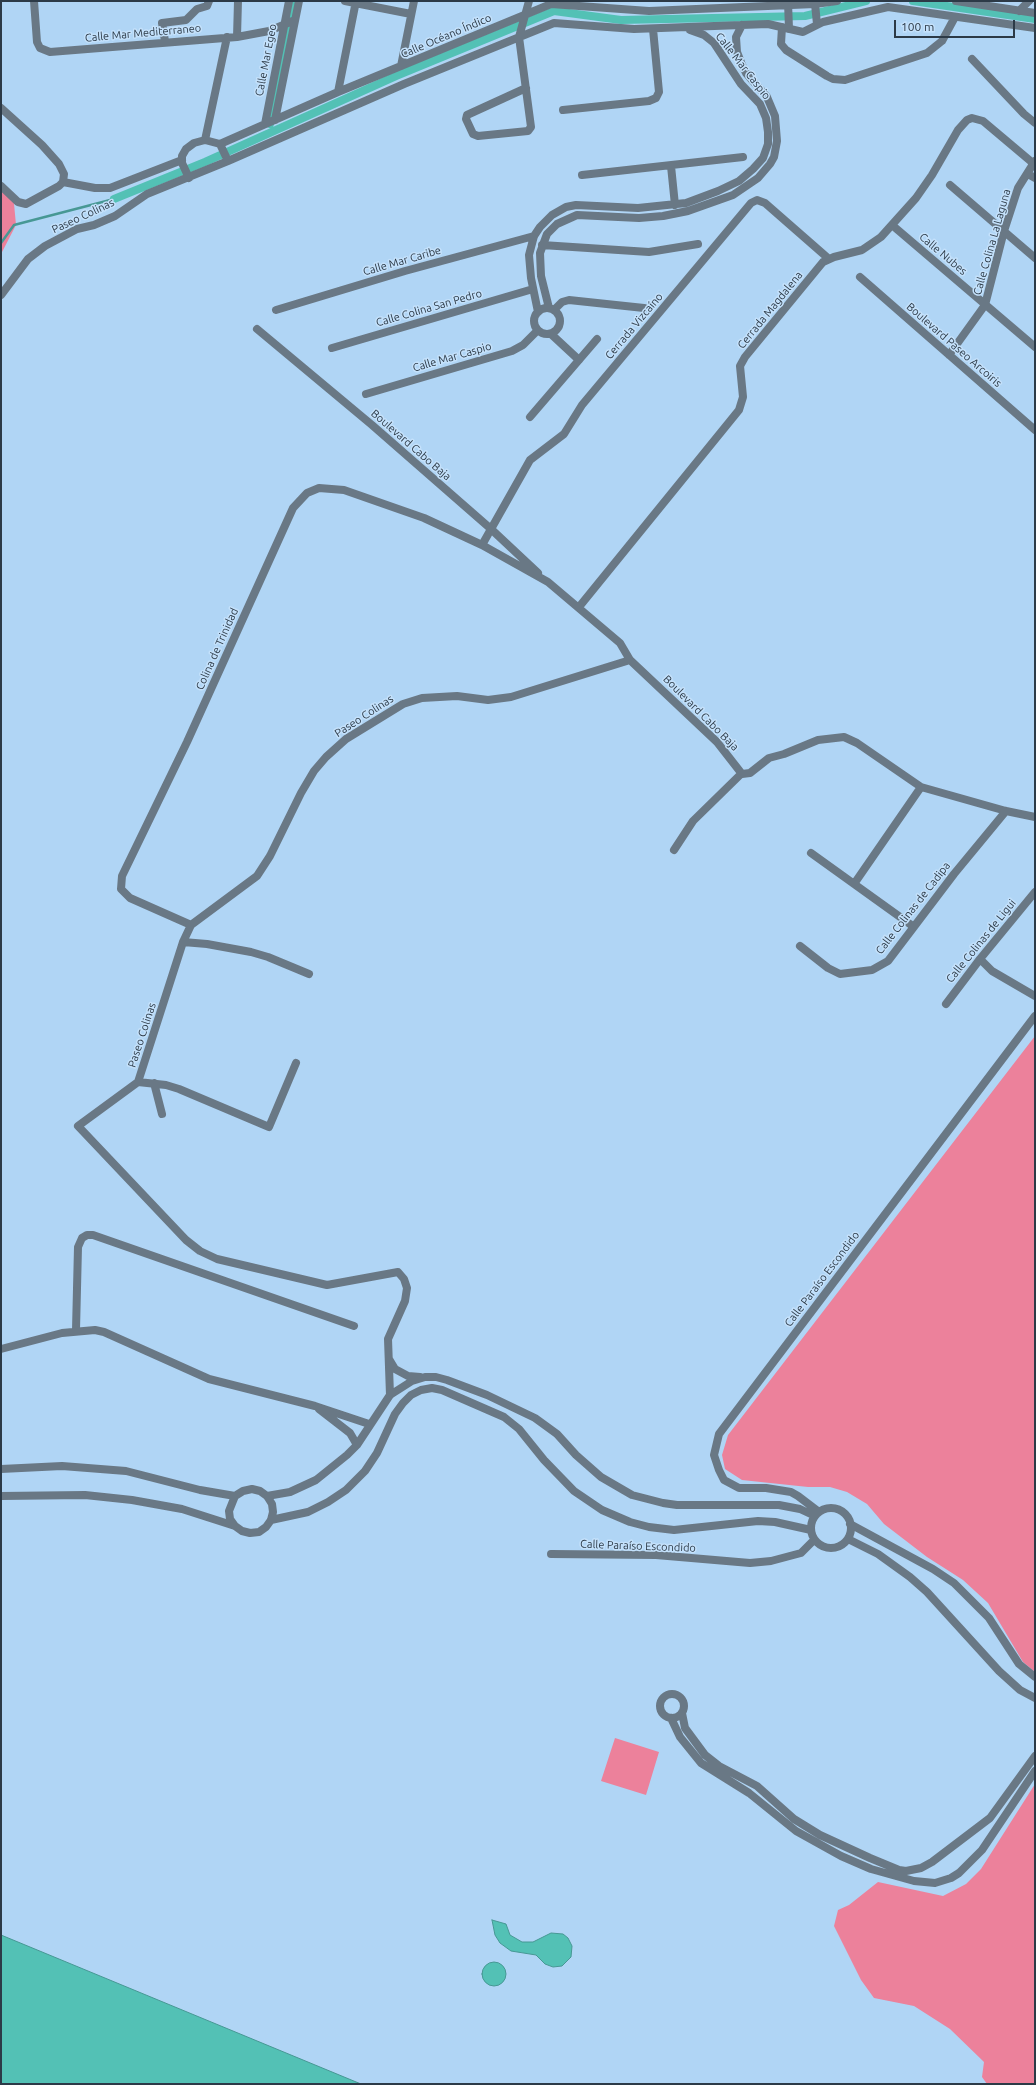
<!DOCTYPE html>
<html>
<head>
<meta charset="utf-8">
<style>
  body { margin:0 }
  #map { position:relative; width:1036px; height:2085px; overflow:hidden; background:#b0d5f5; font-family:Ubuntu,sans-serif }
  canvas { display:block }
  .frame { position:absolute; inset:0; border:2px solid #2c3a47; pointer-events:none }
  .scale { position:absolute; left:894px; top:20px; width:121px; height:18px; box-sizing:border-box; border:2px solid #2c3a47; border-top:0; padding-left:5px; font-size:12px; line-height:14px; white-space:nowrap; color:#2c3a47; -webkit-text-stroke:3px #c4e1fb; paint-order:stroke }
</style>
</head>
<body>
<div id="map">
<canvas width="1036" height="2085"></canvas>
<div class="frame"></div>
<div class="scale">100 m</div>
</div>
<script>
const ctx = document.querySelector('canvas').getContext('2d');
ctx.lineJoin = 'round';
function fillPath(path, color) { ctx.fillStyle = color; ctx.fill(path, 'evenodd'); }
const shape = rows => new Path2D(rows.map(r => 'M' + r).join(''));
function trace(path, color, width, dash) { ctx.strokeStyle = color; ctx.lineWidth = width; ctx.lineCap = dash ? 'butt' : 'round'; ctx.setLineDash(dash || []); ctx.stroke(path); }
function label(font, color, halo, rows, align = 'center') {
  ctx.font = font + ' Ubuntu,sans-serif'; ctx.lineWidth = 3; ctx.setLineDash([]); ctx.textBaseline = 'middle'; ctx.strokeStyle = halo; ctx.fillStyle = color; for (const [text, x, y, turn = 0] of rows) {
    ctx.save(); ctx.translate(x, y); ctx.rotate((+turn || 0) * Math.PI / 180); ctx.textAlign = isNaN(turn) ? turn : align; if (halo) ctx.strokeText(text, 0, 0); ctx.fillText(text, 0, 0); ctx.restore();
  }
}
fillPath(shape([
  [1,182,13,193,16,225,1,254],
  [1035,1036,1035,1672,1023,1662,988,1603,963,1580,927,1557,884,1524,867,1504,847,1492,830,1487,808,1487,742,1480,725,1469,722,1455,728,1435],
  [615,1738,659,1752,646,1795,601,1781],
  [1035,1784,1035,2084,987,2084,982,2077,984,2062,950,2029,914,2006,874,1998,861,1980,834,1926,838,1910,849,1905,878,1882,943,1896,966,1884,981,1869]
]), '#ec819b');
const water = shape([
  [492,1920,506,1924,510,1935,522,1942,533,1942,551,1933,563,1934,568,1938,572,1946,571,1957,562,1966,553,1967,545,1964,536,1955,511,1951,500,1943,495,1935,492,1920],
  [1,1935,361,2084,1,2084,1,1935],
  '482 1974a12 12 0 1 1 24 0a12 12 0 1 1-24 0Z'
]);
fillPath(water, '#53c1b5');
trace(water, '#479894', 1);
trace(shape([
  [1,243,14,225,114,199]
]), '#479894', 2.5);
trace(shape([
  [913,1,1035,19],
  [270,124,293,1],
  [114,199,205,162,396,76,554,11,621,20,805,16,866,1]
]), '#53c1b5', 8);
trace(shape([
  [34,1,37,42,40,48,50,52,237,37,269,31,295,20],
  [345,1,411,14],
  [811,1,815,4,817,24],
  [956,1,1035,13],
  [788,2,789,29],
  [1019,11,1029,1],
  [782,27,781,44,786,50,827,76,833,79,845,80,927,53,942,41,955,17],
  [237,37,238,1],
  [165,41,162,23,186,20,197,9,207,6,209,1],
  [972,59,1024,114,1035,123],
  [401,66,414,1],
  [526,88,467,115,466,119,473,134,478,136,528,131,531,127,519,37,529,1],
  [338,92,356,1],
  [1,108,42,145,59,164,64,174,63,182,59,186,26,204,18,202,1,186],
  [563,110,649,101,656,98,659,92,653,29],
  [275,120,299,1],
  [265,124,289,1],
  [205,140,227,37],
  [220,144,228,161],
  [671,166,675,205],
  [1028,174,1035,178],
  [582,175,743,157],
  [189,178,182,163,182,156,186,149,194,143,205,140,220,144,338,92,551,4,649,11,815,4,837,1],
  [63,182,95,188,110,188,182,160],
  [950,185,1035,258],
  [892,225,1035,347],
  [542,245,649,252,698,244],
  [860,277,1035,430],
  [1,295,28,259,45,246,77,229,94,225,115,216,147,194,228,161,404,84,554,23,634,29,768,24,803,32,823,22,888,7,1035,28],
  [549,308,541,276,540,253,547,234,557,224,577,215,639,218,663,216,688,211,733,195,758,178,770,164,774,157,777,141,775,116,767,97,746,73,742,65,737,52,736,37,742,25],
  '534 321a13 13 0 1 1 26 0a13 13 0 1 1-26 0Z',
  [276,310,405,271,534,236],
  [554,310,562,302,569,300,644,308],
  [538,312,531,278,529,255,534,236,540,227,552,215,566,207,576,205,638,208,686,203,718,191,739,181,753,169,763,158,768,144,768,132,766,118,760,104,741,84,714,43,704,35,690,30],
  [257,329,372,425,491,529,538,573],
  [551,334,579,360],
  [332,348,533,289],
  [949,355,985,305,1004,231,1018,188,1035,161],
  [366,394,512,351,523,345,538,330],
  [530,417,597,339],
  [482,545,530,460,564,434,582,405,751,203,757,200,765,203,829,259],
  [579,607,739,410,743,397,740,366,745,357,823,262,834,257,862,250,881,237,916,198,932,175,958,130,967,120,972,118,983,121,1034,164],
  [674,850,693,821,741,774],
  [811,853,914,927],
  [854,884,921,787],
  [191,925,130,898,121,889,122,876,187,742,293,508,307,493,319,488,344,490,424,518,482,545,548,582,620,643,630,660,717,742,742,774,750,773,769,758,784,754,818,740,844,737,857,743,921,787,1006,811,1035,817],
  [183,942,207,944,251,952,268,957,309,974],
  [800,946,828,968,840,974,872,970,888,961,954,874,1006,811],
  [980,959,992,971,1035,996],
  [946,1004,980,959,1035,892],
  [138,1082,166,1085,179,1089,269,1127,296,1063],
  [154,1083,162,1114],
  [76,1330,78,1247,82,1238,87,1235,93,1235,354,1326],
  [1,1349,62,1333,95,1330,104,1332,209,1379,315,1406,369,1424],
  [389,1359,395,1369,408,1376,420,1377],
  [390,1395,388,1339,405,1301,407,1288,404,1279,398,1272,327,1285,217,1259,200,1251,186,1240,78,1126,138,1082,183,942,191,925,257,876,270,856,301,793,314,771,326,757,346,739,403,704,422,698,457,696,488,700,511,697,630,660],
  [319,1409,350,1433,357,1445],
  [1,1469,62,1466,126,1471,200,1490,235,1496],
  [1,1496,85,1495,132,1500,182,1509,235,1526,242,1531,250,1533,259,1532,266,1527,271,1520,273,1512,272,1504,267,1496,260,1491,252,1489,243,1491,235,1496,229,1511,230,1519,235,1526],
  [267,1496,290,1492,316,1480,347,1455,357,1445,390,1395,412,1381,425,1377,436,1377,447,1380,487,1395,535,1418,557,1434,576,1455,601,1477,632,1495,663,1503,677,1505,779,1505,800,1509,815,1516],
  '811 1528a20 20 0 1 1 40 0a20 20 0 1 1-40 0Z',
  [819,1512,798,1496,791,1492,766,1488,739,1488,724,1480,719,1470,714,1455,719,1434,1035,1016],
  [271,1520,308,1512,328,1502,346,1490,365,1471,377,1453,395,1414,403,1403,411,1395,421,1390,432,1388,442,1390,504,1417,519,1429,544,1460,574,1491,602,1510,630,1522,649,1527,674,1530,758,1521,775,1522,811,1530],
  [850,1524,933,1569,954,1583,989,1618,1019,1664,1035,1677],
  [848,1539,878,1554,910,1577,927,1592,999,1671,1020,1690,1035,1698],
  [551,1554,656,1555,750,1563,771,1561,801,1553,814,1540],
  '660 1706a12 12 0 1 1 24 0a12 12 0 1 1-24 0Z',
  [682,1713,685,1728,705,1755,719,1766,757,1786,794,1819,820,1835,870,1858,899,1870,906,1871,921,1868,932,1862,990,1818,1035,1756],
  [671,1718,680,1737,701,1763,749,1793,796,1831,841,1856,871,1869,914,1881,935,1883,951,1878,959,1873,982,1850,1035,1771]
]), '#697885', 8);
label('11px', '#2c3a47', '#c4e1fb', [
  ["Calle Mar Mediterraneo",143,33,-5],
  ["Calle Océano Índico",446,36,-23],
  ["Calle Mar Egeo",266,60,-79],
  ["Calle Mar Caspio",743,66,52],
  ["Paseo Colinas",83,216,-25],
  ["Calle Colina La Laguna",992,242,-74],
  ["Calle Nubes",943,254,40],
  ["Calle Mar Caribe",402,261,-16],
  ["Calle Colina San Pedro",429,308,-16],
  ["Cerrada Magdalena",770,310,-51],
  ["Cerrada Vizcaíno",634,326,-50],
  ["Boulevard Paseo Arcoiris",954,345,41],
  ["Calle Mar Caspio",452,357,-16],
  ["Boulevard Cabo Baja",411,445,41],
  ["Colina de Trinidad",217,649,-66],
  ["Boulevard Cabo Baja",701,713,45],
  ["Paseo Colinas",364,716,-33],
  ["Calle Colinas de Cadipa",913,908,-52],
  ["Calle Colinas de Ligui",981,941,-51],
  ["Paseo Colinas",142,1035,-72],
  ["Calle Paraíso Escondido",822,1279,-53],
  ["Calle Paraíso Escondido",638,1546,2]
]);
</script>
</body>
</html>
